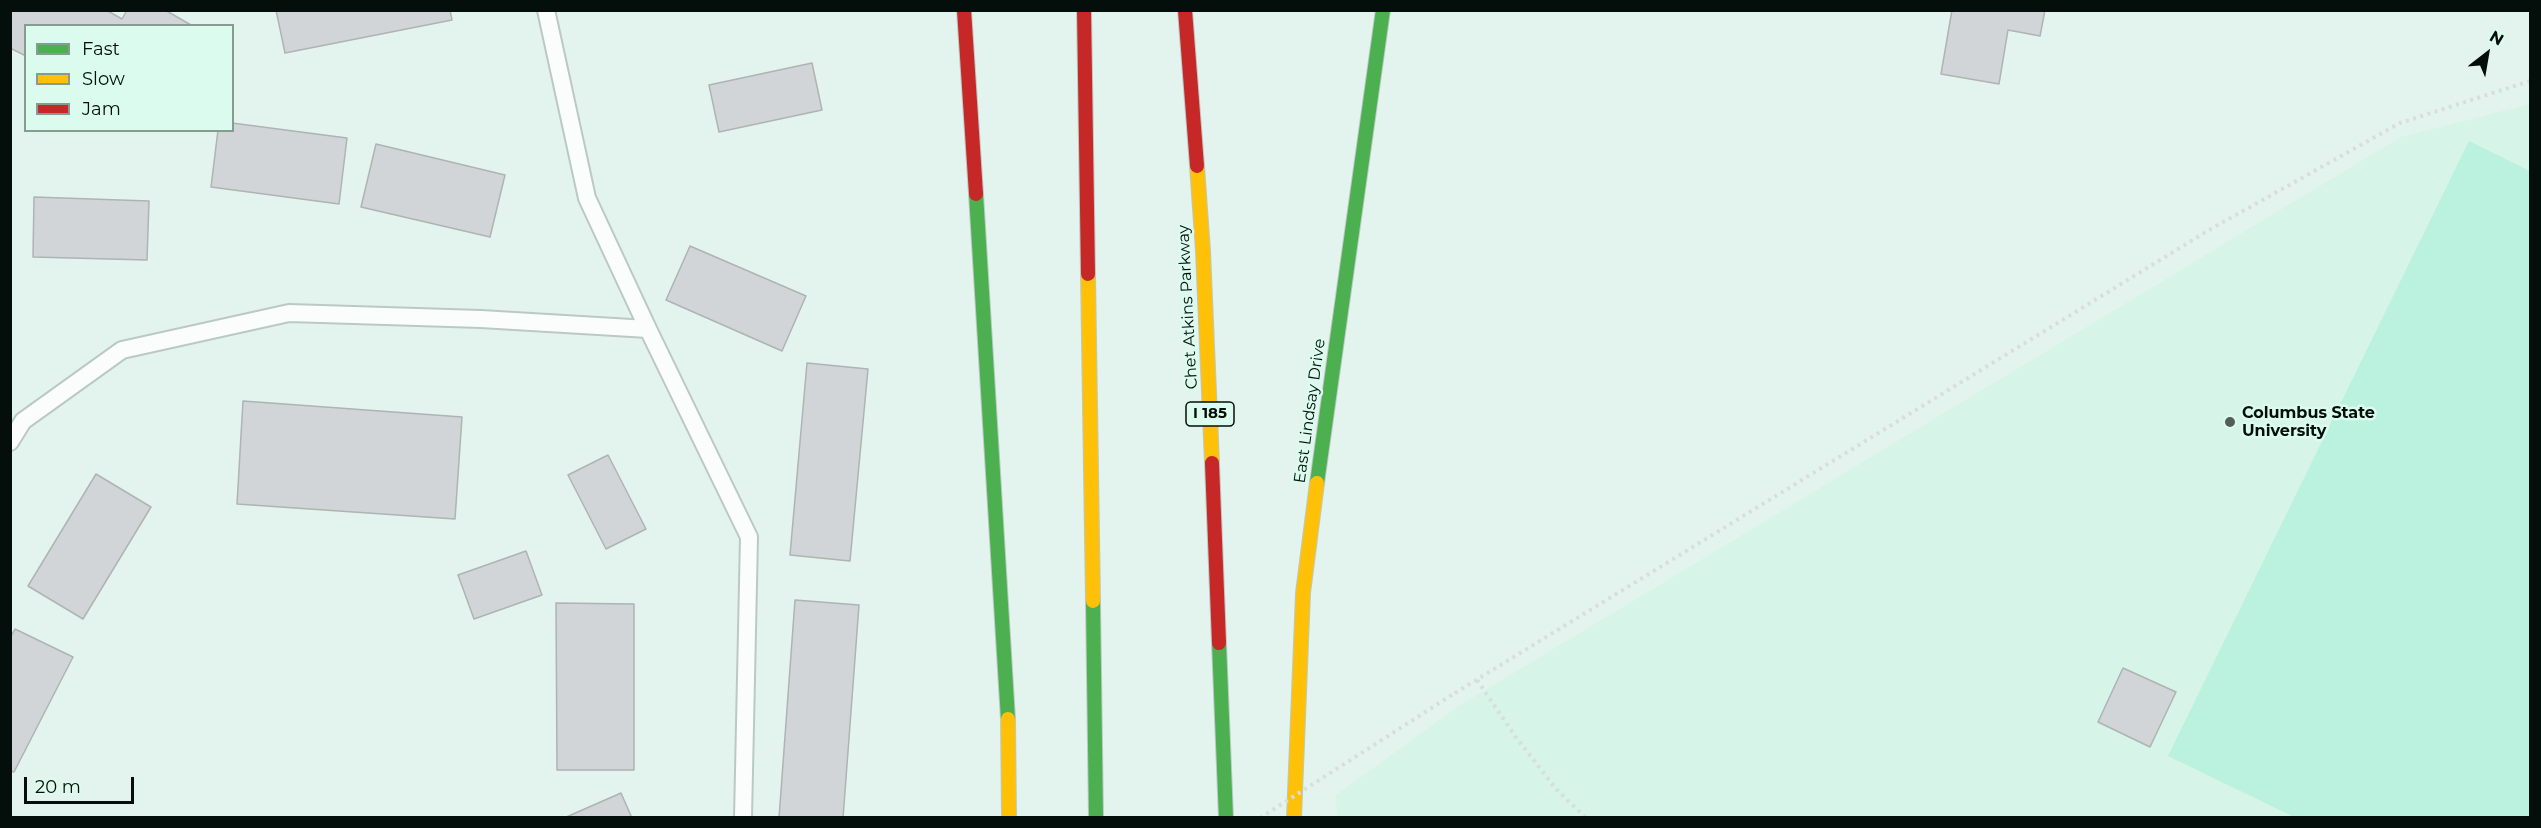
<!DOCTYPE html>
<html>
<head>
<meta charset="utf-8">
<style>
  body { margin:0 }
  #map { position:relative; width:2541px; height:828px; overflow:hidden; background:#e3f4ee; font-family:Montserrat,sans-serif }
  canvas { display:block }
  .frame { position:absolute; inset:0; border:12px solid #040e0a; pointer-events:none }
  .legend { position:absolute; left:24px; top:24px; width:210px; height:108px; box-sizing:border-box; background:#dcfbef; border:2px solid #869c93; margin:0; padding:8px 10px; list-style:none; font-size:18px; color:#040e0a }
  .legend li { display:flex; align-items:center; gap:12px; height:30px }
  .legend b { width:30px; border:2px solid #869c93 }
  .north { position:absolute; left:2457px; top:24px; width:60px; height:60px; -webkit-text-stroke:4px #dcfbef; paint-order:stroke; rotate:31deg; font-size:16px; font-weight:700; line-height:24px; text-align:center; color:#040e0a }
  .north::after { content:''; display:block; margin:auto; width:21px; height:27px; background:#040e0a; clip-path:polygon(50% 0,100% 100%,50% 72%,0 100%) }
  .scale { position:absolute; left:24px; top:777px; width:110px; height:27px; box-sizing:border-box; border:3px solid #040e0a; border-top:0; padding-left:8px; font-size:18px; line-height:21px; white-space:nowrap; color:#040e0a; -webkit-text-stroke:4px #dcfbef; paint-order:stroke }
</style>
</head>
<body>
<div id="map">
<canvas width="2541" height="828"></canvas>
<div class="frame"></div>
<ul class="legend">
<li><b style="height:8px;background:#4caf50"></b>Fast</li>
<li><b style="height:8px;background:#ffc107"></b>Slow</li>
<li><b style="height:8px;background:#c62828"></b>Jam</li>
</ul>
<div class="north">N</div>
<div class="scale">20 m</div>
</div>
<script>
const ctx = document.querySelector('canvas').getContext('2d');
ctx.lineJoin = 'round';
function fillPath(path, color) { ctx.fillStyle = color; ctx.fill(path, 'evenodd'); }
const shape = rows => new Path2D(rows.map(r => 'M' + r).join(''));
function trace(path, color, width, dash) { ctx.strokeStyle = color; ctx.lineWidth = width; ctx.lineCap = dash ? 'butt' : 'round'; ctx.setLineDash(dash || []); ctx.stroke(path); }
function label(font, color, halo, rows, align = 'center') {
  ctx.font = font + ' Montserrat,sans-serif'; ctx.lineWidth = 5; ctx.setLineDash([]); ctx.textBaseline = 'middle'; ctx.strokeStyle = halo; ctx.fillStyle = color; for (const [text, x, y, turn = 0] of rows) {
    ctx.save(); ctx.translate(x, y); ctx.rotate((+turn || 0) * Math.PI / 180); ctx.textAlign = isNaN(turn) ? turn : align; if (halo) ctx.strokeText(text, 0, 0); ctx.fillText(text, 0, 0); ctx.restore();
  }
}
fillPath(shape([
  [2530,104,2530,817,1337,818,1336,795,1459,706,2401,137]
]), '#d6f4e8');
fillPath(shape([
  [2469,141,2530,171,2530,817,2294,817,2168,756]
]), '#baf2df');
const building = shape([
  [10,10,106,10,122,19,127,10,165,10,191,25,26,26,26,56,10,48,10,10],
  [276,10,450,10,452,20,285,53,276,10],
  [1952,10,2045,10,2040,36,2008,30,1999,84,1941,74,1952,10],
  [812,63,822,110,719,132,709,85,812,63],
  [232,123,347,138,339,204,211,187,218,130,232,130,232,123],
  [376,144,505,175,490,237,361,207,376,144],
  [34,197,149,201,147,260,33,257,34,197],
  [690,246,806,296,782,351,666,300,690,246],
  [807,363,868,369,850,561,790,555,807,363],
  [243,401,462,417,455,519,237,504,243,401],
  [608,455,646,529,606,549,568,475,608,455],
  [96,474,151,507,83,619,28,586,96,474],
  [526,551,542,595,474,619,458,575,526,551],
  [795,600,859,605,843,818,779,818,795,600],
  [556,603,634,604,634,770,557,770,556,603],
  [15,629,73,657,14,772,10,771,10,638,15,629],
  [2123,668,2176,692,2150,747,2098,722,2123,668],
  [621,793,632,818,564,818,621,793]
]);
fillPath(building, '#d1d5d7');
trace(building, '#aeb3b4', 1.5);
const lane = shape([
  [546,10,587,198,648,329,749,537,743,818],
  [10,442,23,421,122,350,289,313,481,319,648,329]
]);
const fast = shape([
  [976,194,1008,719],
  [1317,483,1383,10],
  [1093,601,1096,818],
  [1219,643,1226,818]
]);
const slow = shape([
  [1197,166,1203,251,1212,463],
  [1088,274,1093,601],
  [1008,719,1009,818],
  [1294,818,1303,593,1317,483]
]);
const jam = shape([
  [964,10,976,194],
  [1084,10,1088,274],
  [1185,10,1197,166],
  [1212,463,1219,643]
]);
trace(lane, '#bbc9c4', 20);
trace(fast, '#bbc9c4', 16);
trace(slow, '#bbc9c4', 16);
trace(jam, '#bbc9c4', 16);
trace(shape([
  [1477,680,1515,736,1556,789,1586,818],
  [1455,693,2209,230,2400,123,2530,81]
]), '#d8dedb', 4, [3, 4.5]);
trace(lane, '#fbfdfc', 16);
trace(fast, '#4caf50', 14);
trace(slow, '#ffc107', 14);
trace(jam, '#c62828', 14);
trace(shape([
  [1260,818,1455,693]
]), '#d8dedb', 4, [3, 4.5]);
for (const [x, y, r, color] of [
  [2230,422,6,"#525e5a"]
]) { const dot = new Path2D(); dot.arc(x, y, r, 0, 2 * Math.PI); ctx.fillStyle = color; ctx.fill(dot); trace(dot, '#dcfbef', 2); }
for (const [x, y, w] of [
  [1210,414,48]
]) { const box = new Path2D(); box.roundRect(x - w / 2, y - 12, w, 24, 4.5); ctx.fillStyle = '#dcfbef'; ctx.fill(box); trace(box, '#040e0a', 1.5); }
label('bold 15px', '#040e0a', null, [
  ["I 185",1210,414]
]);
label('16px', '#040e0a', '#dcfbef', [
  ["Chet Atkins Parkway",1188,307,-93],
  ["East Lindsay Drive",1310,411,-82]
]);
label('bold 16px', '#040e0a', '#dcfbef', [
  ["Columbus State",2242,413],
  ["University",2242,431]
], 'left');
</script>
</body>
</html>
